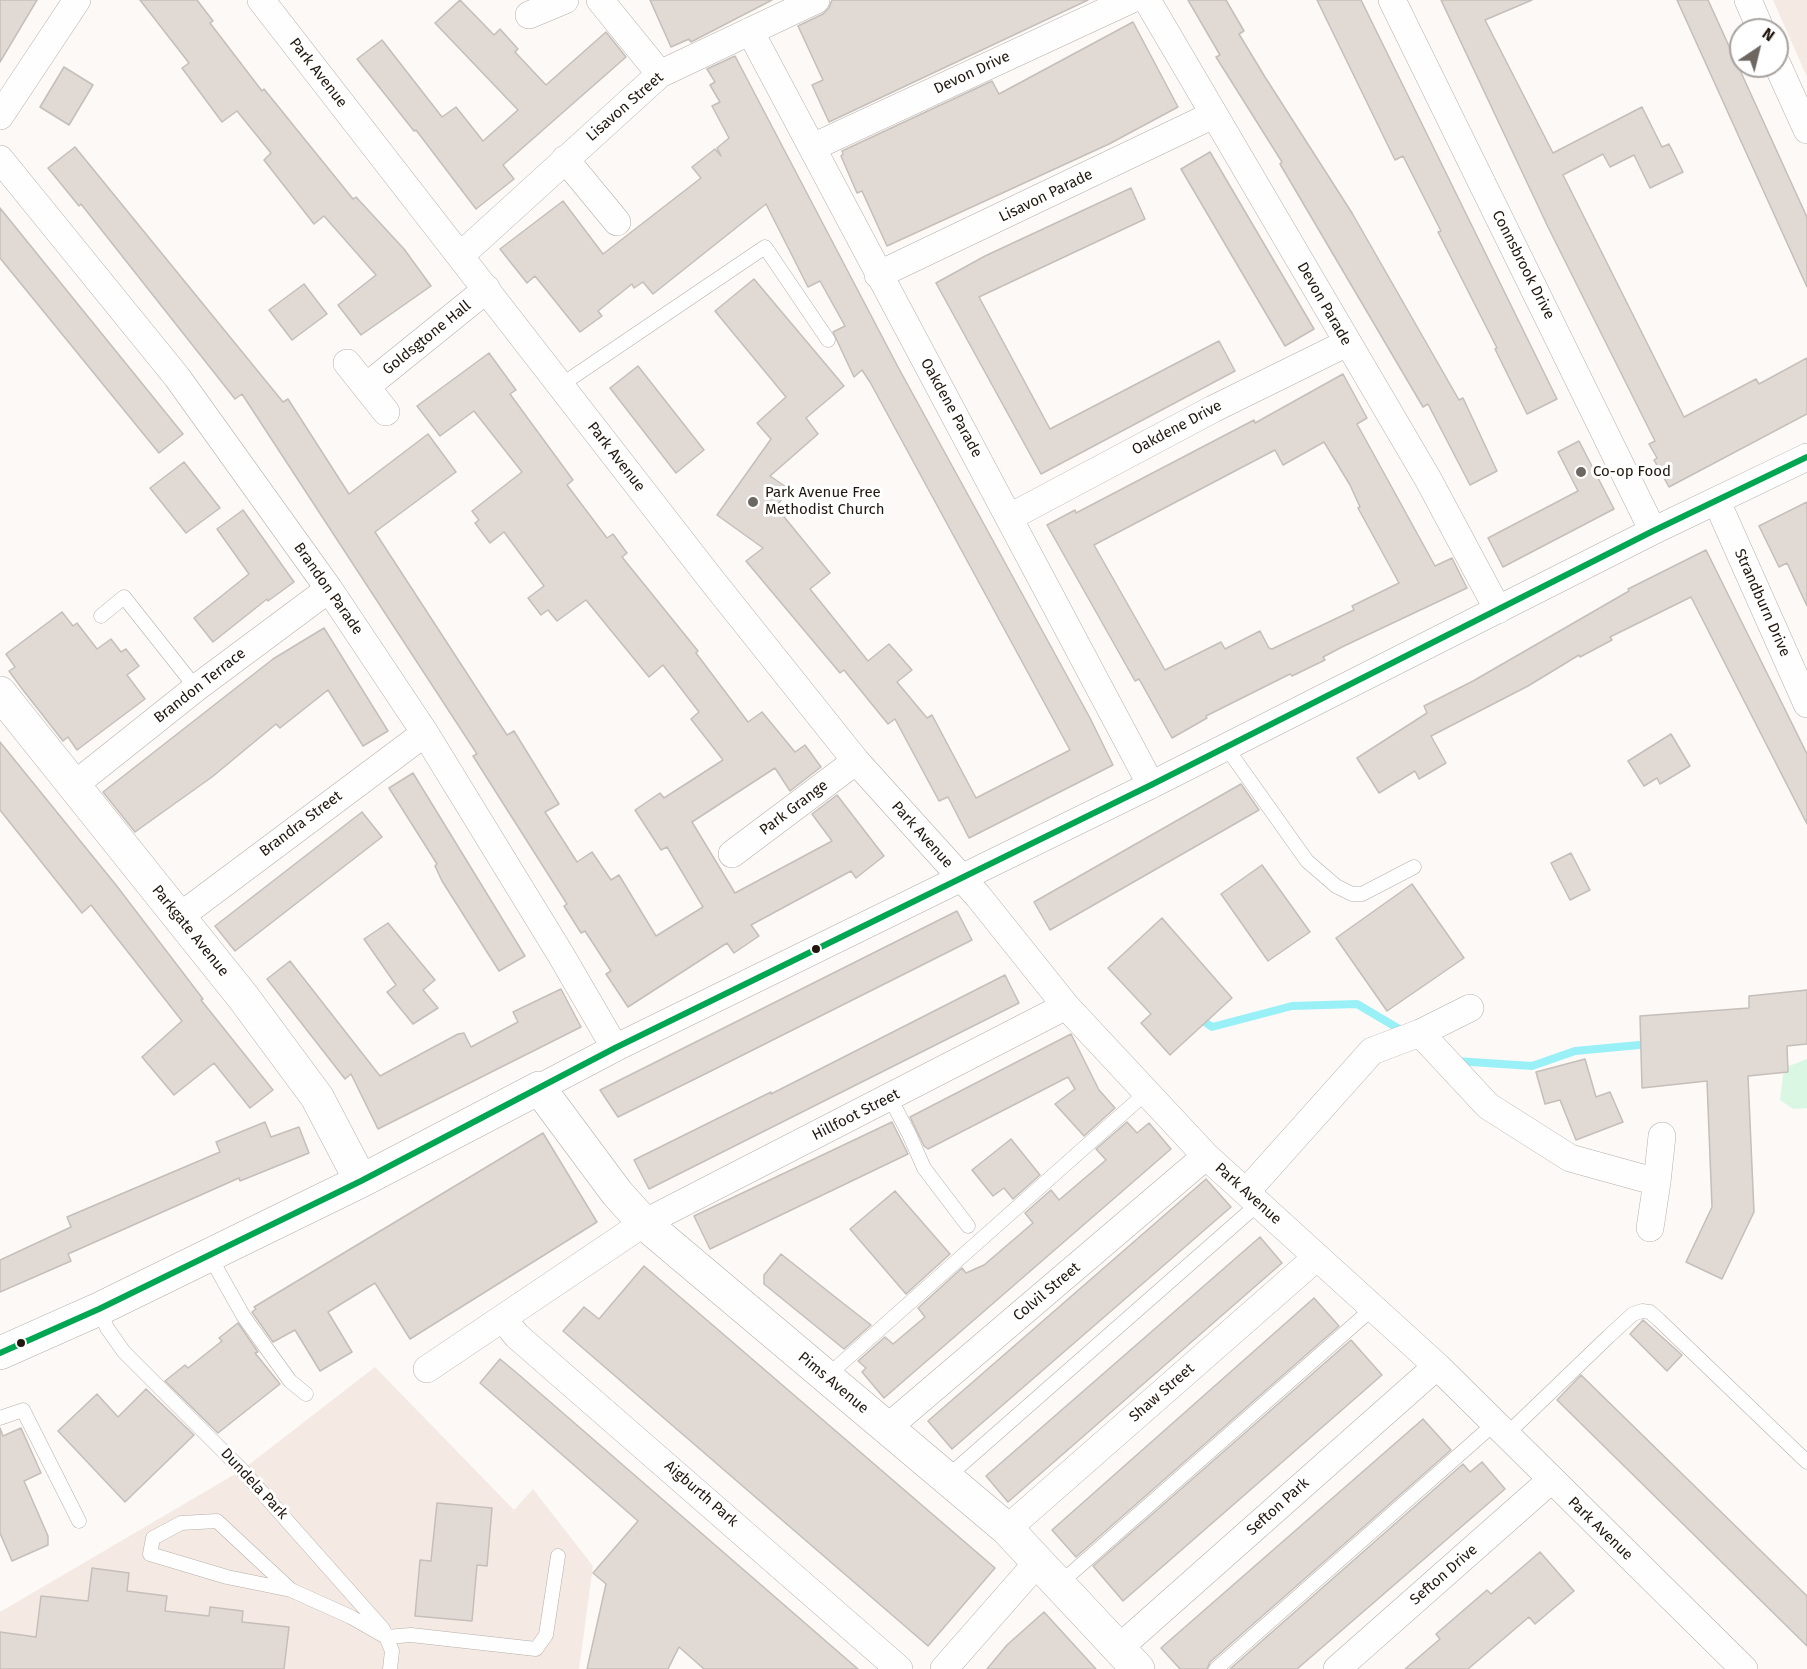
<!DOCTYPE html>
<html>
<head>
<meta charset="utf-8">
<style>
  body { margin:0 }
  #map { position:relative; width:1807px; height:1669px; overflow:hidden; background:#fcf9f7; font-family:"Fira Sans",sans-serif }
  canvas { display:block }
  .north { position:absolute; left:1729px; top:18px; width:60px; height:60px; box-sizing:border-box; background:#fff; border:2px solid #a7a29f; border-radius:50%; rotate:35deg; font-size:16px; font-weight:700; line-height:24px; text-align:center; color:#22170e }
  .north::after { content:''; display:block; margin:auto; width:21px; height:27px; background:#6e6660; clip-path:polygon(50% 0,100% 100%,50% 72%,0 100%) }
</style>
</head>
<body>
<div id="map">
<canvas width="1807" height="1669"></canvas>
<div class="north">N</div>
</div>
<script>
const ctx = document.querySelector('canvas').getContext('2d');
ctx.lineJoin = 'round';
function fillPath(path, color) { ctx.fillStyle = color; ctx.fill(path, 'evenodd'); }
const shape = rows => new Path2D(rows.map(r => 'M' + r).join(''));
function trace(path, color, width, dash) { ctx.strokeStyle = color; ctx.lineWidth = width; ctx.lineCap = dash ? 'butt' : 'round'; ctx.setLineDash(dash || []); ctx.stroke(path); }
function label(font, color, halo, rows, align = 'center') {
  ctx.font = font + ' "Fira Sans",sans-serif'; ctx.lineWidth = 6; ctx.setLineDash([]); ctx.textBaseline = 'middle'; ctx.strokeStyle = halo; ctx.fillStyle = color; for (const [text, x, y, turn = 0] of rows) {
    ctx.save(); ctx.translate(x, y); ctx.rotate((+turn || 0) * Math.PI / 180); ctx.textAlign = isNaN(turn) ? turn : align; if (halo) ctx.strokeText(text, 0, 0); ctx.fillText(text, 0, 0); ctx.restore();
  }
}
fillPath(shape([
  [1773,0,1807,0,1807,77],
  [375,1367,514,1510,533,1489,593,1566,579,1669,0,1669,0,1612,242,1470]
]), '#f4eae3');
fillPath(shape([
  [1807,1059,1807,1108,1793,1109,1780,1100,1784,1068]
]), '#daf7e4');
trace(shape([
  [1196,1016,1212,1027,1292,1006,1357,1004,1406,1033],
  [1456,1061,1532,1066,1575,1051,1650,1044]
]), '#99f1f7', 8);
const building = shape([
  [0,0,37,0,0,62,0,0],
  [140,0,197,0,213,21,210,23,262,91,264,89,353,199,356,197,404,249,431,286,361,335,338,305,376,275,324,216,314,224,264,160,271,153,237,111,222,122,182,68,189,63,140,0],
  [460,0,494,35,500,29,518,49,515,52,546,85,606,32,626,57,503,165,514,179,476,209,416,130,414,131,357,59,382,40,442,117,456,107,483,141,518,110,435,23,460,0],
  [650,0,772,0,691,42,689,39,671,47,650,0],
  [832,0,1088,0,829,122,812,85,823,80,798,26,823,14,829,8,832,0],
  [1188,0,1226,0,1244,31,1239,34,1265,77,1352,213,1459,400,1463,398,1497,471,1470,485,1428,404,1423,407,1280,164,1282,162,1216,57,1220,55,1188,0],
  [1317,0,1361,0,1557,399,1527,414,1495,349,1497,348,1438,232,1441,231,1403,156,1395,160,1317,0],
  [1441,0,1532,0,1485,20,1553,153,1642,107,1662,147,1669,144,1683,172,1650,188,1634,155,1610,167,1603,154,1563,175,1684,417,1756,379,1759,384,1807,358,1807,414,1669,487,1654,460,1657,458,1649,444,1655,441,1548,227,1441,0],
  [1677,0,1708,0,1795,191,1807,217,1807,287,1677,0],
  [1133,22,1178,107,1109,144,887,246,862,191,857,193,841,156,843,154,842,151,992,81,999,94,1133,22],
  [735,56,898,367,1090,718,1113,765,969,838,948,797,939,801,895,719,888,724,844,670,840,673,746,561,763,548,717,515,771,439,757,423,786,397,715,311,754,279,844,386,806,418,818,434,770,476,789,489,776,507,830,573,810,589,868,661,889,644,912,670,897,682,927,718,932,715,976,798,1070,750,870,382,862,370,854,377,833,332,845,326,820,281,808,287,766,204,653,294,643,282,634,288,632,284,598,311,602,316,580,332,535,276,527,283,500,249,563,201,603,254,701,178,692,167,715,149,721,156,717,148,729,138,712,106,720,102,710,85,715,82,707,69,735,56],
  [64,67,93,85,69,125,40,107,64,67],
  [75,147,283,402,288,399,349,494,428,434,456,472,375,532,507,735,514,731,559,804,545,812,577,862,592,852,611,880,619,875,656,936,703,907,667,847,661,850,635,810,660,793,664,798,723,760,691,719,699,712,663,665,649,677,586,600,557,621,548,610,541,615,528,598,544,586,504,532,490,543,475,523,479,520,472,511,522,472,474,411,440,436,417,406,489,353,516,390,510,394,573,480,567,485,607,538,613,534,627,553,622,557,698,651,696,653,748,722,762,712,795,752,805,745,821,767,790,791,775,768,692,822,735,893,832,841,812,814,837,795,884,856,856,878,851,871,751,925,759,936,734,953,727,943,628,1007,606,974,611,971,585,931,581,933,564,906,567,904,473,756,477,754,242,394,235,399,81,204,79,206,48,168,75,147],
  [1210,152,1314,329,1285,346,1181,169,1210,152],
  [1131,188,1145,219,979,297,1050,429,1219,341,1235,371,1041,474,936,283,985,256,1131,188],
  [0,208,183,434,159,453,0,258,0,208],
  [304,284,327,314,292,340,269,310,304,284],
  [638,366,704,450,676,473,610,388,638,366],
  [1343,374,1367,418,1357,424,1435,566,1452,558,1467,588,1344,646,1323,657,1325,660,1292,676,1290,674,1206,716,1207,718,1172,738,1139,679,1135,681,1047,525,1075,510,1076,513,1254,420,1255,423,1343,374],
  [1324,442,1350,485,1360,507,1358,508,1399,583,1352,606,1354,610,1272,649,1269,648,1260,631,1225,649,1221,642,1165,670,1094,545,1275,450,1283,465,1324,442],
  [1579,441,1614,509,1503,567,1488,538,1578,491,1558,452,1579,441],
  [184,462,220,508,186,533,150,488,184,462],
  [1807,502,1807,606,1787,563,1779,567,1759,526,1807,502],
  [243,510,294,582,268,601,267,599,213,642,194,618,249,574,217,529,243,510],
  [1706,550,1807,754,1807,824,1691,597,1610,637,1612,640,1580,657,1579,655,1528,686,1431,736,1446,763,1419,779,1415,771,1379,793,1357,758,1427,713,1424,706,1473,681,1629,591,1628,589,1706,550],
  [62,612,73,626,77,623,97,649,111,639,121,652,126,649,139,666,127,675,145,699,77,750,68,737,63,741,23,690,9,671,15,667,6,654,62,612],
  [324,628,388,731,363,746,328,690,280,728,276,724,212,777,135,832,103,792,273,659,324,628],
  [1671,734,1690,766,1660,784,1657,778,1644,786,1628,761,1671,734],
  [0,742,116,885,203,999,201,1000,273,1090,250,1108,214,1063,174,1095,142,1057,182,1021,91,905,82,913,0,810,0,742],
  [413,773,525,956,499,971,442,881,435,866,437,864,389,788,413,773],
  [1241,784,1259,810,1050,930,1034,902,1241,784],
  [362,812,382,837,235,951,215,926,362,812],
  [1571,853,1590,890,1570,900,1551,863,1571,853],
  [1262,865,1310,932,1268,961,1221,894,1262,865],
  [1412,884,1464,958,1387,1011,1336,938,1412,884],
  [957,911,972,940,703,1075,618,1117,600,1090,957,911],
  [1162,918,1232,998,1170,1055,1141,1023,1151,1014,1108,968,1162,918],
  [388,923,435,980,423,990,438,1008,413,1024,387,992,396,985,364,939,388,923],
  [290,961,380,1076,458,1034,464,1033,471,1047,518,1022,513,1012,561,989,581,1027,378,1129,351,1074,345,1079,267,979,290,961],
  [1005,975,1019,1003,649,1189,634,1160,771,1092,771,1094,1005,975],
  [1807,990,1807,1044,1787,1046,1788,1072,1748,1076,1754,1212,1722,1279,1686,1262,1712,1207,1707,1081,1642,1088,1640,1016,1749,1008,1749,996,1807,990],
  [1071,1034,1099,1090,1115,1108,1084,1136,1055,1104,1075,1089,1068,1077,928,1149,924,1146,910,1117,1071,1034],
  [1585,1059,1596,1097,1610,1092,1623,1122,1576,1140,1560,1100,1545,1104,1536,1072,1585,1059],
  [265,1122,271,1137,299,1127,309,1153,240,1181,239,1178,68,1254,71,1261,0,1292,0,1260,71,1227,67,1217,220,1152,216,1142,265,1122],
  [892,1122,908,1154,710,1249,694,1216,892,1122],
  [1127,1122,1137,1133,1149,1123,1171,1149,884,1398,862,1372,866,1368,858,1361,885,1337,893,1344,925,1317,918,1308,962,1268,966,1273,984,1265,1033,1223,1025,1213,1051,1190,1059,1200,1106,1160,1096,1149,1127,1122],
  [543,1133,597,1222,410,1339,375,1283,328,1312,352,1352,320,1371,295,1330,273,1342,252,1312,256,1309,254,1307,543,1133],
  [1011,1139,1040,1175,1013,1199,1004,1188,993,1196,972,1170,1011,1139],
  [1206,1179,1231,1207,952,1449,928,1421,1206,1179],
  [895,1191,950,1254,906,1294,850,1229,895,1191],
  [1260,1237,1282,1263,1008,1502,986,1476,1260,1237],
  [781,1254,839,1300,871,1325,844,1349,764,1284,764,1275,781,1254],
  [644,1266,995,1568,928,1646,563,1331,584,1307,599,1319,644,1266],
  [1314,1298,1339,1326,1076,1557,1052,1530,1314,1298],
  [1643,1320,1682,1355,1667,1371,1630,1334,1643,1320],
  [238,1323,258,1352,255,1353,280,1384,218,1433,165,1381,185,1365,188,1368,222,1341,219,1338,238,1323],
  [1351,1340,1382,1375,1123,1601,1093,1566,1351,1340],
  [500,1359,518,1374,858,1669,704,1669,679,1647,668,1669,587,1669,606,1584,593,1573,638,1521,480,1383,500,1359],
  [1581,1375,1807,1596,1807,1646,1557,1400,1581,1375],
  [146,1389,194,1435,125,1502,58,1431,97,1394,118,1417,146,1389],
  [1423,1419,1451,1450,1210,1662,1207,1669,1180,1669,1161,1648,1423,1419],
  [0,1428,3,1436,21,1428,41,1473,24,1481,48,1536,48,1545,12,1561,0,1533,0,1428],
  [1482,1462,1505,1489,1297,1669,1230,1669,1463,1464,1470,1472,1482,1462],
  [437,1503,492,1508,487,1566,477,1565,472,1621,415,1616,420,1560,431,1561,437,1503],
  [1540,1552,1574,1591,1535,1624,1529,1617,1468,1669,1405,1669,1440,1639,1436,1634,1487,1590,1491,1594,1540,1552],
  [92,1568,129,1573,127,1591,167,1596,165,1611,209,1616,210,1607,243,1611,242,1622,289,1627,284,1669,0,1669,0,1632,36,1637,41,1596,88,1601,92,1568],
  [1044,1612,1096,1669,987,1669,1007,1645,1044,1612]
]);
fillPath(building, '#e0d9d4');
trace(building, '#c5beb9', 1.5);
const service = shape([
  [561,385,765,247,828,340],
  [101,616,124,597,196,688],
  [1226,747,1307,861,1336,886,1352,894,1362,894,1414,867],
  [890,1098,909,1134,924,1168,968,1226],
  [209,1255,244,1317,290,1381,306,1394],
  [99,1309,107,1328,124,1352,242,1470,383,1629,392,1651,390,1669],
  [826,1377,1147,1092],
  [0,1418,23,1410,79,1521],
  [1506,1435,1609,1336,1633,1314,1642,1311,1650,1312,1659,1320,1807,1462],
  [946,1478,1258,1204],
  [1058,1585,1373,1308],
  [291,1590,217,1521,181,1523,153,1538,150,1554,227,1577,291,1590,351,1617,386,1637,411,1635,536,1649,546,1635,558,1556],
  [1216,1669,1494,1424]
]);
const minor = shape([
  [261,0,710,578,856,761,978,896,1066,1006,1206,1156,1437,1366,1744,1669],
  [600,0,660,74],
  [1147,0,1428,479,1498,610],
  [1392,0,1653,531],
  [1748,0,1761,30],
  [529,15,565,0],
  [750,31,1151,785],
  [1777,64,1807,130],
  [0,116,77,0],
  [813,147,1130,0],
  [0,159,177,377,329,589,425,733,561,955,615,1048],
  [565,159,617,222],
  [461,255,660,74,816,0],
  [878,275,1213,115],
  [347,363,386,412],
  [367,386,487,289],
  [1717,502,1807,704],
  [1010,517,1213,409,1347,343],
  [73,786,196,688,329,589],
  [732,854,856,761],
  [179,917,425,733],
  [1420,1033,1470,1008],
  [539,1088,615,1048,1151,785,1653,531,1807,457],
  [1246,1192,1372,1051,1420,1033,1488,1106,1570,1158,1657,1182,1662,1136],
  [1650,1228,1657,1182],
  [503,1319,517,1336,899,1669],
  [427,1369,644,1223,1066,1006],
  [887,1428,1206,1156],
  [1007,1529,1317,1257],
  [1119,1648,1437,1366],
  [944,1669,1037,1563],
  [1337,1669,1551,1480]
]);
const tertiary = shape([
  [0,693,243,997,317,1097,361,1181],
  [0,1353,99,1309,361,1181,539,1088,617,1193,644,1223,1007,1529,1138,1669]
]);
trace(service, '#b6afa9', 15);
trace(minor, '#b6afa9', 28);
trace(tertiary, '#b6afa9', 34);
trace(service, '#fffefe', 14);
trace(minor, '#fffefe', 27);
trace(tertiary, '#fffefe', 33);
trace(shape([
  [0,1353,99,1309,361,1181,615,1048,1151,785,1653,531,1807,457]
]), '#00a651', 6);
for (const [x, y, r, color] of [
  [1581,472,6,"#6e6660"],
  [753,502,6,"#6e6660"],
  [816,949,5,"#22170e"],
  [21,1343,5,"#22170e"]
]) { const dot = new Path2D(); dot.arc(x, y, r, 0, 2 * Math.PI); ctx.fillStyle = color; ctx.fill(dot); trace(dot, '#fff', 2); }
label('15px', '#22170e', '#fff', [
  ["Park Avenue",318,73,52],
  ["Devon Drive",972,73,-25],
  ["Lisavon Street",625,107,-41],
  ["Lisavon Parade",1046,196,-26],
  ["Connsbrook Drive",1523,265,63],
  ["Devon Parade",1324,304,60],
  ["Goldsgtone Hall",427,338,-39],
  ["Oakdene Parade",951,408,61],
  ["Oakdene Drive",1177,428,-28],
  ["Park Avenue",616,457,52],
  ["Brandon Parade",328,589,55],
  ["Strandburn Drive",1762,603,66],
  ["Brandon Terrace",200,686,-38],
  ["Park Grange",794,808,-37],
  ["Brandra Street",301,824,-37],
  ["Park Avenue",922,835,48],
  ["Parkgate Avenue",190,931,51],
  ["Hillfoot Street",856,1115,-27],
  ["Park Avenue",1248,1194,42],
  ["Colvil Street",1047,1292,-40],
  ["Pims Avenue",833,1383,40],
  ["Shaw Street",1162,1393,-41],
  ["Dundela Park",254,1484,47],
  ["Aigburth Park",701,1494,41],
  ["Sefton Park",1278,1507,-42],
  ["Park Avenue",1600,1529,44],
  ["Sefton Drive",1444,1575,-41]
]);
label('15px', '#22170e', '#fff', [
  ["Co-op Food",1593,472],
  ["Park Avenue Free",765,493],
  ["Methodist Church",765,510]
], 'left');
</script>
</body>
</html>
